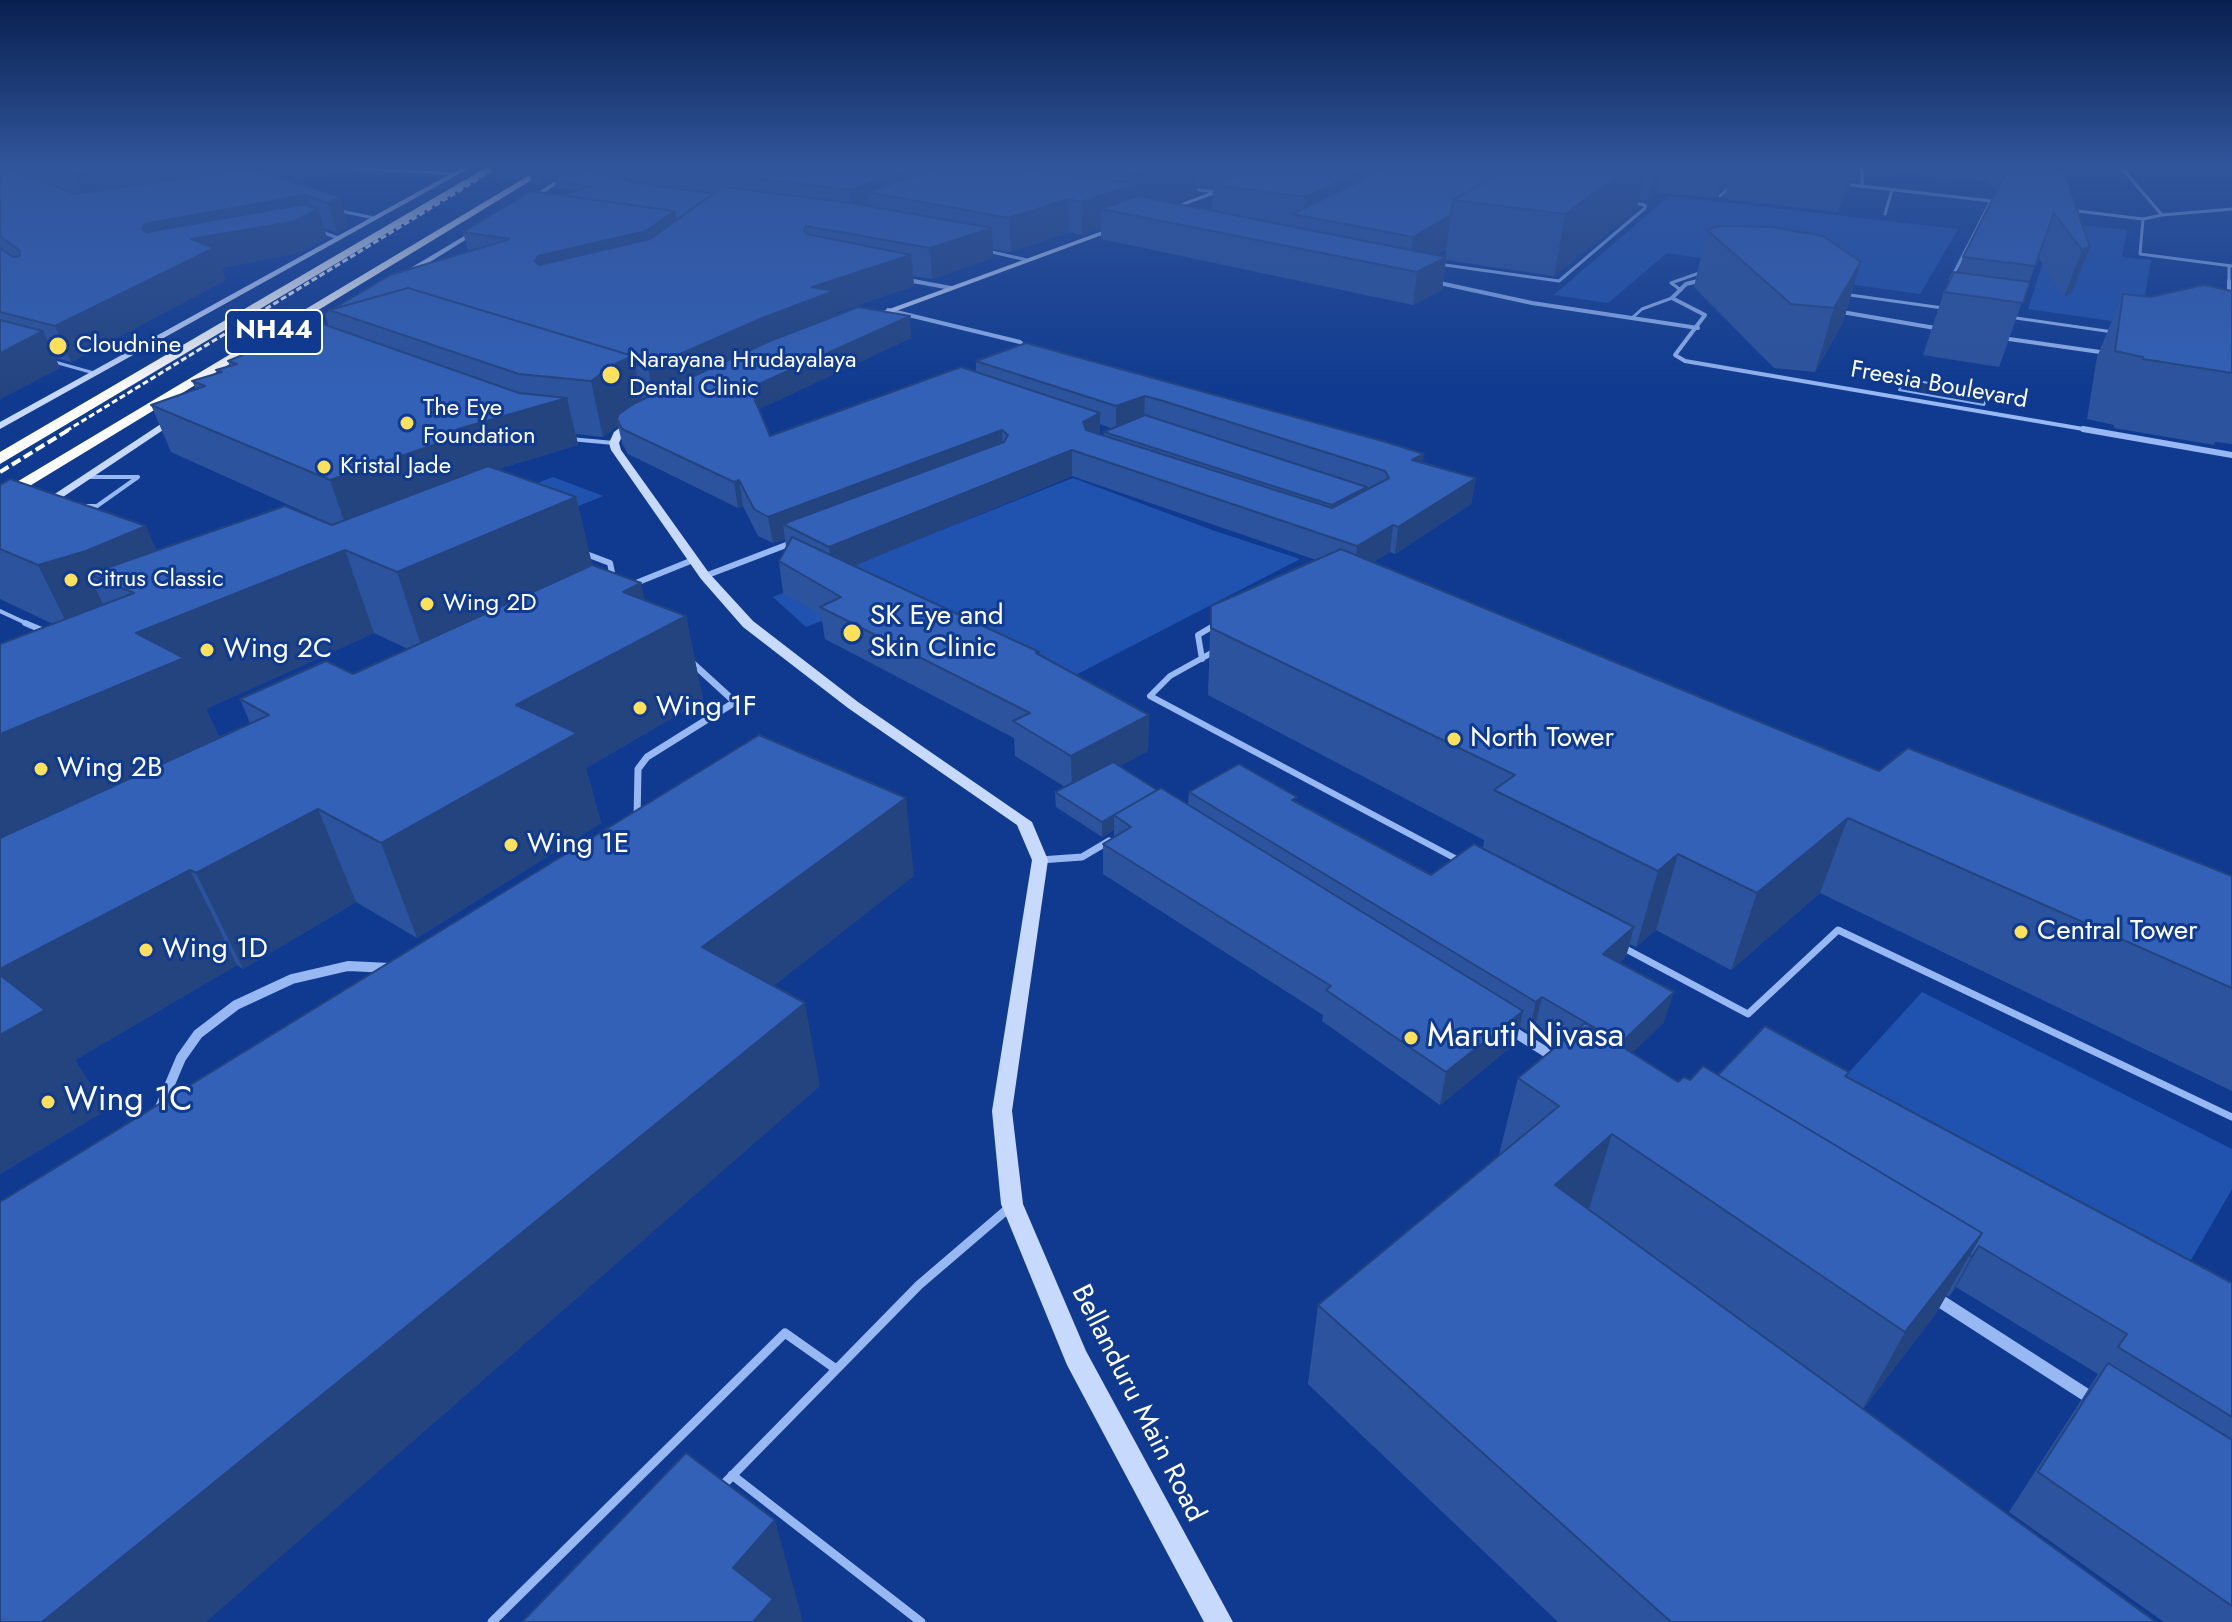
<!DOCTYPE html>
<html>
<head>
<meta charset="utf-8">
<style>
  body { margin:0 }
  canvas { display:block; background:#0f3a8f }
</style>
</head>
<body>
<canvas width="2232" height="1622"></canvas>
<script>
const ctx = document.querySelector('canvas').getContext('2d');
ctx.lineJoin = 'round';
function fillPath(path, color) { ctx.fillStyle = color; ctx.fill(path, 'evenodd'); }
const shape = rows => new Path2D(rows.map(r => 'M' + r).join(''));
function trace(path, color, width, dash) { ctx.strokeStyle = color; ctx.lineWidth = width; ctx.lineCap = dash ? 'butt' : 'round'; ctx.setLineDash(dash || []); ctx.stroke(path); }
function label(font, color, halo, rows, align = 'center') {
  ctx.font = font + ' Jost,sans-serif'; ctx.lineWidth = 6; ctx.setLineDash([]); ctx.textBaseline = 'middle'; ctx.strokeStyle = halo; ctx.fillStyle = color; for (const [text, x, y, turn = 0] of rows) {
    ctx.save(); ctx.translate(x, y); ctx.rotate((+turn || 0) * Math.PI / 180); ctx.textAlign = isNaN(turn) ? turn : align; if (halo) ctx.strokeText(text, 0, 0); ctx.fillText(text, 0, 0); ctx.restore();
  }
}
fillPath(shape([
  [1895,167,1978,167,1988,182,1907,173],
  [1669,196,1958,229,1920,294,1783,275,1785,270,1667,253,1608,303,1554,295],
  [2056,222,2127,230,2122,257,2151,260,2140,325,2028,309],
  [553,477,603,496,559,514,509,494],
  [1073,478,1212,530,1300,559,1064,681,886,596,806,627,773,597],
  [1922,992,2232,1149,2232,1189,2176,1286,1833,1090]
]), '#2052af');
const water = shape([
  [1905,379,1989,393,1984,405,1899,390,1905,379]
]);
fillPath(water, '#1f3f7f');
trace(water, '#89b1f7', 2);
trace(shape([
  [332,167,456,174],
  [2121,167,2162,215,2143,219],
  [2162,215,2232,209],
  [319,231,338,238],
  [1438,264,1559,281,1645,208,1645,205,1634,203],
  [1681,290,1671,283,1705,271],
  [1843,294,1943,308],
  [2009,317,2113,332],
  [1632,318,1642,309,1672,298],
  [51,361,94,373]
]), '#98b8f3', 3);
trace(shape([
  [570,439,614,443],
  [82,506,97,506,138,477,86,477],
  [0,611,30,625]
]), '#98b8f3', 4);
trace(shape([
  [25,623,44,631],
  [1215,651,1170,676,1150,696,1462,862],
  [1202,659,1198,635,1215,625]
]), '#98b8f3', 6);
trace(shape([
  [1624,948,1748,1014,1838,930,2232,1117]
]), '#98b8f3', 7);
trace(shape([
  [732,1475,921,1622],
  [722,1486,919,1285,1010,1207],
  [492,1622,785,1333,836,1369]
]), '#98b8f3', 9);
trace(shape([
  [1844,167,1862,170,1862,187],
  [1843,184,2000,202],
  [1190,189,1217,192],
  [1720,196,1732,185],
  [336,210,374,218],
  [2069,210,2143,219,2140,254,2232,266],
  [1885,214,1892,190],
  [983,250,1027,260],
  [2229,266,2229,283],
  [905,279,924,283],
  [1951,279,1991,201],
  [1435,282,1438,283],
  [1691,283,1704,279]
]), '#98b8f3', 3);
trace(shape([
  [913,281,951,288],
  [1698,281,1686,284,1672,298,1705,315,1675,355,1685,361,2095,431],
  [2229,281,2229,301],
  [1435,282,1532,303,1698,328],
  [888,310,1020,342,1029,353],
  [1836,311,1941,329],
  [2002,338,2107,353]
]), '#98b8f3', 4);
trace(shape([
  [2083,429,2232,455],
  [581,552,610,563,614,582],
  [705,576,794,542],
  [631,585,693,560]
]), '#98b8f3', 6);
trace(shape([
  [637,819,638,769,647,757,735,702,689,660],
  [1040,860,1082,857,1109,841]
]), '#98b8f3', 7);
trace(shape([
  [1511,1030,1557,1059],
  [159,1110,181,1058,198,1034,236,1005,292,979,348,966,390,968]
]), '#98b8f3', 10);
trace(shape([
  [1934,1297,2094,1400]
]), '#98b8f3', 13);
fillPath(shape([
  [463,167,471,167,0,429,0,422,463,167],
  [577,167,584,167,528,203,523,202,577,167],
  [1232,184,1234,187,1166,212,1161,211,1232,184],
  [1119,225,1121,228,869,321,862,319,1119,225],
  [481,226,483,229,401,280,394,278,481,226],
  [176,414,184,416,45,509,35,507,176,414],
  [633,418,642,420,622,436,619,443,621,450,709,573,753,621,858,702,1032,822,1048,860,1012,1111,1023,1204,1086,1351,1233,1622,1204,1622,1067,1365,1001,1204,992,1111,1032,860,1017,825,848,708,743,627,701,579,611,450,609,443,614,432,633,418]
]), '#c7d9fd');
fillPath(shape([
  [487,167,498,167,0,464,0,452,487,167],
  [543,167,553,167,0,504,0,492,543,167]
]), '#fff');
trace(shape([
  [43,431,62,420],
  [66,431,498,167]
]), '#fff', 3, [6, 3]);
trace(shape([
  [0,457,46,429],
  [0,472,70,429]
]), '#fff', 4, [10, 4]);
fillPath(shape([
  [0,167,246,167,246,169,340,197,348,227,337,233,324,228,327,238,302,252,221,268,226,280,71,362,55,358,60,368,0,399],
  [489,167,571,167,541,185,532,183,529,172,516,180,491,175],
  [586,167,1859,167,1857,174,1854,181,1852,180,1849,189,1838,212,1724,199,1728,182,1717,193,1716,198,1658,193,1647,201,1639,200,1637,209,1554,276,1446,260,1442,290,1413,305,1101,239,1101,228,1082,235,1069,232,1011,252,993,249,993,258,932,279,913,276,914,286,837,312,837,315,911,338,759,409,770,436,976,372,976,361,1026,343,1476,478,1471,504,1395,554,1390,552,1373,562,1879,771,2232,876,2232,1091,1820,893,1731,970,1656,930,1636,947,1630,944,1626,956,1619,963,1664,1022,1632,1053,1678,1082,1718,1075,1849,1072,1847,1077,2232,1283,2232,1622,2164,1622,2009,1512,2098,1374,1956,1287,1949,1297,1946,1295,1937,1312,1863,1409,2156,1622,1558,1622,1308,1384,1318,1305,1499,1155,1518,1078,1561,1042,1535,1027,1529,1032,1519,1026,1516,1043,1440,1105,1322,1021,1323,1015,1103,874,1103,844,1114,837,1114,830,1102,837,1056,807,1055,792,1065,787,1015,756,1014,738,825,639,821,615,783,593,779,561,786,547,785,539,773,543,758,536,743,506,738,508,628,454,622,443,618,425,603,437,576,434,578,445,498,469,576,497,592,565,644,600,686,616,703,700,586,768,601,823,417,938,356,902,243,969,237,965,75,1060,106,1110,0,1174,53,624,0,599,0,485,157,551,333,525,171,452,151,405,196,389,192,381,217,374,216,370,230,366,228,361,329,327,325,314,329,311,468,251,463,232,561,195,575,191,556,188,554,180,632,182,712,194,714,193,635,181],
  [1197,185,1213,187,1212,211,1172,203,1197,194],
  [1446,249,1445,257,1437,255],
  [1100,424,1113,429,1104,432,1104,436,1100,435],
  [1072,476,1316,560,1211,606,1208,695,1484,840,1483,848,1431,875,1296,802,1189,792,1188,805,1157,790,1119,766,1148,751,1149,715,1039,655,1039,652,854,566],
  [374,633,408,649,353,674,240,699,250,723,219,737,206,709],
  [1979,167,2056,167,2057,172,2066,178,2090,247,2072,293,2064,297,2038,257,1999,367,1923,355,1944,292,1958,272,1963,257,1996,192],
  [1707,230,1861,262,1843,322,1815,372,1774,368,1694,287],
  [2232,291,2232,444,2215,442,2214,445,2114,428,2114,425,2087,419,2097,357,2123,294,2150,297]
]), '#2c539d');
fillPath(shape([
  [26,167,44,167,55,194,42,196,30,169],
  [53,167,246,167,253,188,89,214,73,174],
  [513,167,528,167,529,172,516,180],
  [537,167,571,167,541,185],
  [731,167,776,167,732,175,735,197],
  [919,167,941,167,943,191,867,192,869,216,853,222,849,190],
  [1152,167,1169,167,1169,173,1187,167,1198,167,1197,194,1136,216,1101,209,1101,228,1082,235,1082,202,1133,185,1133,175],
  [1217,167,1264,167,1216,185],
  [1369,167,1404,167,1305,216,1306,197],
  [1630,167,1646,167,1637,209,1554,276,1565,214],
  [1658,167,1663,167,1658,193,1647,201,1654,170],
  [1723,167,1737,167,1731,167,1728,182,1717,193],
  [1854,167,1856,167,1849,189,1838,212,1847,179],
  [305,195,310,212,318,209,327,238,302,252,221,268,226,280,71,362,55,326,156,255,142,229,144,224],
  [340,197,348,227,337,233,328,203],
  [1068,199,1069,232,1011,252,1009,218],
  [674,211,679,240,542,292,535,261,538,256],
  [1451,215,1446,249,1412,271,1409,270,1413,237],
  [992,228,993,258,932,279,930,248],
  [2090,247,2072,293,2064,297,2082,250],
  [911,255,914,286,837,312,838,324,655,405,648,368,812,287],
  [1446,257,1442,290,1413,305,1417,272],
  [1861,262,1843,322,1815,372,1834,308],
  [910,316,911,338,753,412,750,388],
  [43,331,60,368,0,399,0,353],
  [633,356,644,410,617,419,618,425,603,437,591,381,617,363],
  [1145,396,1144,420,1116,430,1116,406],
  [567,398,578,445,481,474,348,532,330,480,458,429],
  [1100,413,1100,437,1083,446,1083,422],
  [1002,430,1003,455,783,524,785,539,773,543,768,517],
  [1072,450,1072,476,832,575,829,547],
  [1424,454,1420,479,1412,460],
  [1476,478,1471,504,1395,554,1398,527],
  [739,480,743,506,738,508,734,482],
  [1367,487,1365,503,1330,522,1332,505],
  [576,497,595,576,425,657,397,572],
  [1393,525,1390,552,1354,573,1357,546],
  [146,526,175,592,134,593,99,578,86,551],
  [345,550,374,633,206,709,224,748,0,853,0,734,136,633],
  [86,551,99,578,89,574,110,620,71,632,38,565],
  [641,583,652,634,686,616,703,700,586,768,601,823,417,938,381,843,516,705,623,592],
  [1149,715,1148,751,1072,792,1071,756],
  [1157,790,1114,815,1114,830,1102,837,1102,822],
  [906,798,914,876,720,1028,702,947],
  [318,809,356,902,243,969,196,873],
  [1848,818,1820,893,1731,970,1757,893],
  [1678,854,1656,930,1636,947,1658,871],
  [190,870,237,965,75,1060,106,1110,0,1174,0,969],
  [1634,927,1626,956,1595,984,1603,954],
  [1674,992,1664,1022,1612,1073,1621,1043],
  [1542,997,1535,1027,1529,1032,1536,1002],
  [805,1003,820,1086,206,1622,42,1622],
  [1523,1011,1516,1043,1440,1105,1446,1072],
  [1612,1134,1588,1212,1555,1185],
  [1982,1233,1937,1312,1862,1410,1905,1332],
  [1979,1246,1956,1287,1949,1297,1972,1256],
  [775,1520,803,1622,750,1622,733,1568]
]), '#244480');
const building = shape([
  [0,167,3,167,76,194,248,169,340,197,328,203,305,195,144,224,142,229,147,232,305,204,318,209,292,222,191,239,214,248,55,326,0,312,0,248,13,257,20,256,19,250,0,236,0,167],
  [53,167,121,167,73,174,53,167],
  [576,167,632,182,712,194,676,220,674,211,561,195,592,187,554,180,576,167],
  [743,167,919,167,849,190,732,175,743,167],
  [941,167,1007,167,1133,183,1175,167,1187,167,1082,202,1068,199,1009,218,867,192,941,167],
  [1073,167,1152,167,1133,175,1073,167],
  [1256,167,1369,167,1306,197,1213,185,1256,167],
  [1388,167,1511,167,1453,200,1451,215,1413,237,1292,214,1388,167],
  [1511,167,1630,167,1565,214,1453,200,1511,167],
  [1646,167,1658,167,1654,170,1645,169,1646,167],
  [1731,167,1854,167,1847,179,1731,167],
  [2009,167,2068,173,2066,178,2090,247,2082,250,2054,213,2035,266,1963,257,2009,167],
  [2012,167,2055,167,2057,172,2012,167],
  [723,187,851,203,992,228,930,248,806,226,804,231,807,234,911,255,812,287,834,291,760,319,648,368,634,364,633,356,408,288,333,309,390,275,510,239,463,232,531,191,674,211,646,231,538,256,535,261,539,265,650,239,723,187],
  [1138,196,1446,257,1417,272,1101,209,1138,196],
  [1718,226,1772,227,1823,236,1861,262,1834,308,1791,304,1707,230,1718,226],
  [1954,272,2030,282,2023,303,1944,292,1954,272],
  [2204,285,2232,291,2232,373,2143,359,2143,357,2115,351,2123,294,2150,297,2204,285],
  [408,288,633,356,617,363,591,381,519,374,329,310,408,288],
  [858,307,910,316,750,388,770,436,961,367,1100,413,1083,422,1086,430,1332,508,1389,478,1385,471,1160,400,1145,396,1116,406,976,361,1026,343,1386,442,1424,454,1412,460,1476,478,1398,527,1393,525,1357,546,1072,450,829,547,783,524,1004,442,1008,435,1002,430,768,517,754,509,739,480,734,482,622,429,617,419,619,414,635,403,770,341,858,307],
  [0,320,43,331,0,353,0,320],
  [320,323,519,393,567,398,458,429,469,433,330,480,151,405,205,386,192,381,222,372,216,370,237,364,228,361,320,323],
  [1145,415,1367,487,1332,505,1104,432,1145,415],
  [488,466,576,497,397,572,345,550,136,633,184,658,0,734,0,644,134,593,89,574,285,506,332,525,488,466],
  [10,479,146,526,86,551,38,565,0,549,0,485,10,479],
  [792,537,1039,652,1036,653,1149,715,1071,756,1013,721,1030,713,820,607,841,597,779,561,792,537],
  [1341,549,1879,771,1908,748,2232,876,2232,988,1848,818,1757,893,1678,854,1658,871,1494,790,1515,775,1211,628,1211,606,1341,549],
  [592,565,641,583,623,592,686,616,516,705,577,733,381,843,318,809,196,873,190,870,0,969,0,838,269,715,240,699,326,661,353,674,592,565],
  [759,735,906,798,702,947,805,1003,42,1622,0,1622,0,1202,759,735],
  [1113,762,1157,790,1102,822,1055,792,1113,762],
  [1239,764,1297,797,1292,800,1431,875,1474,844,1634,927,1603,954,1674,992,1621,1043,1542,997,1536,1002,1189,792,1239,764],
  [1161,788,1523,1011,1446,1072,1326,990,1331,986,1103,844,1131,827,1114,815,1161,788],
  [0,975,45,1010,0,1035,0,975],
  [1585,1023,1678,1082,1684,1077,1690,1080,1703,1066,1982,1233,1905,1332,1612,1134,1555,1185,2156,1622,1671,1622,1318,1305,1559,1106,1518,1078,1585,1023],
  [1765,1026,1849,1072,1845,1076,2232,1283,2232,1417,2118,1347,2127,1334,1979,1246,1972,1256,1969,1255,1982,1233,1718,1075,1765,1026],
  [2108,1363,2232,1440,2232,1606,2038,1472,2108,1363],
  [686,1453,775,1520,733,1568,773,1599,753,1622,522,1622,686,1453]
]);
fillPath(building, '#3361b7');
trace(building, '#244480', 2);
const sky = ctx.createLinearGradient(0, 0, 0, 394);
sky.addColorStop(0, '#08204f');
sky.addColorStop(0.42, '#31559b');
sky.addColorStop(1, '#31559b00');
ctx.fillStyle = sky;
ctx.fillRect(0, 0, 2232, 394);
for (const [x, y, r, color] of [
  [58,346,10,"#ffe05a"],
  [611,375,10,"#ffe05a"],
  [407,423,8,"#ffe05a"],
  [324,467,8,"#ffe05a"],
  [71,580,8,"#ffe05a"],
  [427,604,8,"#ffe05a"],
  [852,633,10,"#ffe05a"],
  [207,650,8,"#ffe05a"],
  [640,708,8,"#ffe05a"],
  [1454,739,8,"#ffe05a"],
  [41,769,8,"#ffe05a"],
  [511,845,8,"#ffe05a"],
  [2021,932,8,"#ffe05a"],
  [146,950,8,"#ffe05a"],
  [1411,1038,8,"#ffe05a"],
  [48,1102,8,"#ffe05a"]
]) { const dot = new Path2D(); dot.arc(x, y, r, 0, 2 * Math.PI); ctx.fillStyle = color; ctx.fill(dot); trace(dot, '#0f3a8f', 3); }
label('24px', '#fff', '#0f3a8f', [
  ["Cloudnine",76,346],
  ["Narayana Hrudayalaya",629,361],
  ["Dental Clinic",629,389],
  ["The Eye",423,409],
  ["Foundation",423,437],
  ["Kristal Jade",340,467],
  ["Citrus Classic",87,580],
  ["Wing 2D",443,604]
], 'left');
label('24px', '#fff', '#0f3a8f', [
  ["Freesia Boulevard",1939,386,10]
]);
for (const [x, y, w] of [
  [274,332,96]
]) { const box = new Path2D(); box.roundRect(x - w / 2, y - 22, w, 44, 6); ctx.fillStyle = '#0f3a8f'; ctx.fill(box); trace(box, '#fff', 2); }
label('bold 26px', '#fff', null, [
  ["NH44",274,332]
]);
label('28px', '#fff', '#0f3a8f', [
  ["SK Eye and",870,617],
  ["Skin Clinic",870,649],
  ["Wing 2C",223,650],
  ["Wing 1F",656,708],
  ["North Tower",1470,739],
  ["Wing 2B",57,769],
  ["Wing 1E",527,845],
  ["Central Tower",2037,932],
  ["Wing 1D",162,950]
], 'left');
label('28px', '#fff', '#0f3a8f', [
  ["Bellanduru Main Road",1137,1404,63]
]);
label('34px', '#fff', '#0f3a8f', [
  ["Maruti Nivasa",1427,1038],
  ["Wing 1C",64,1102]
], 'left');
</script>
</body>
</html>
